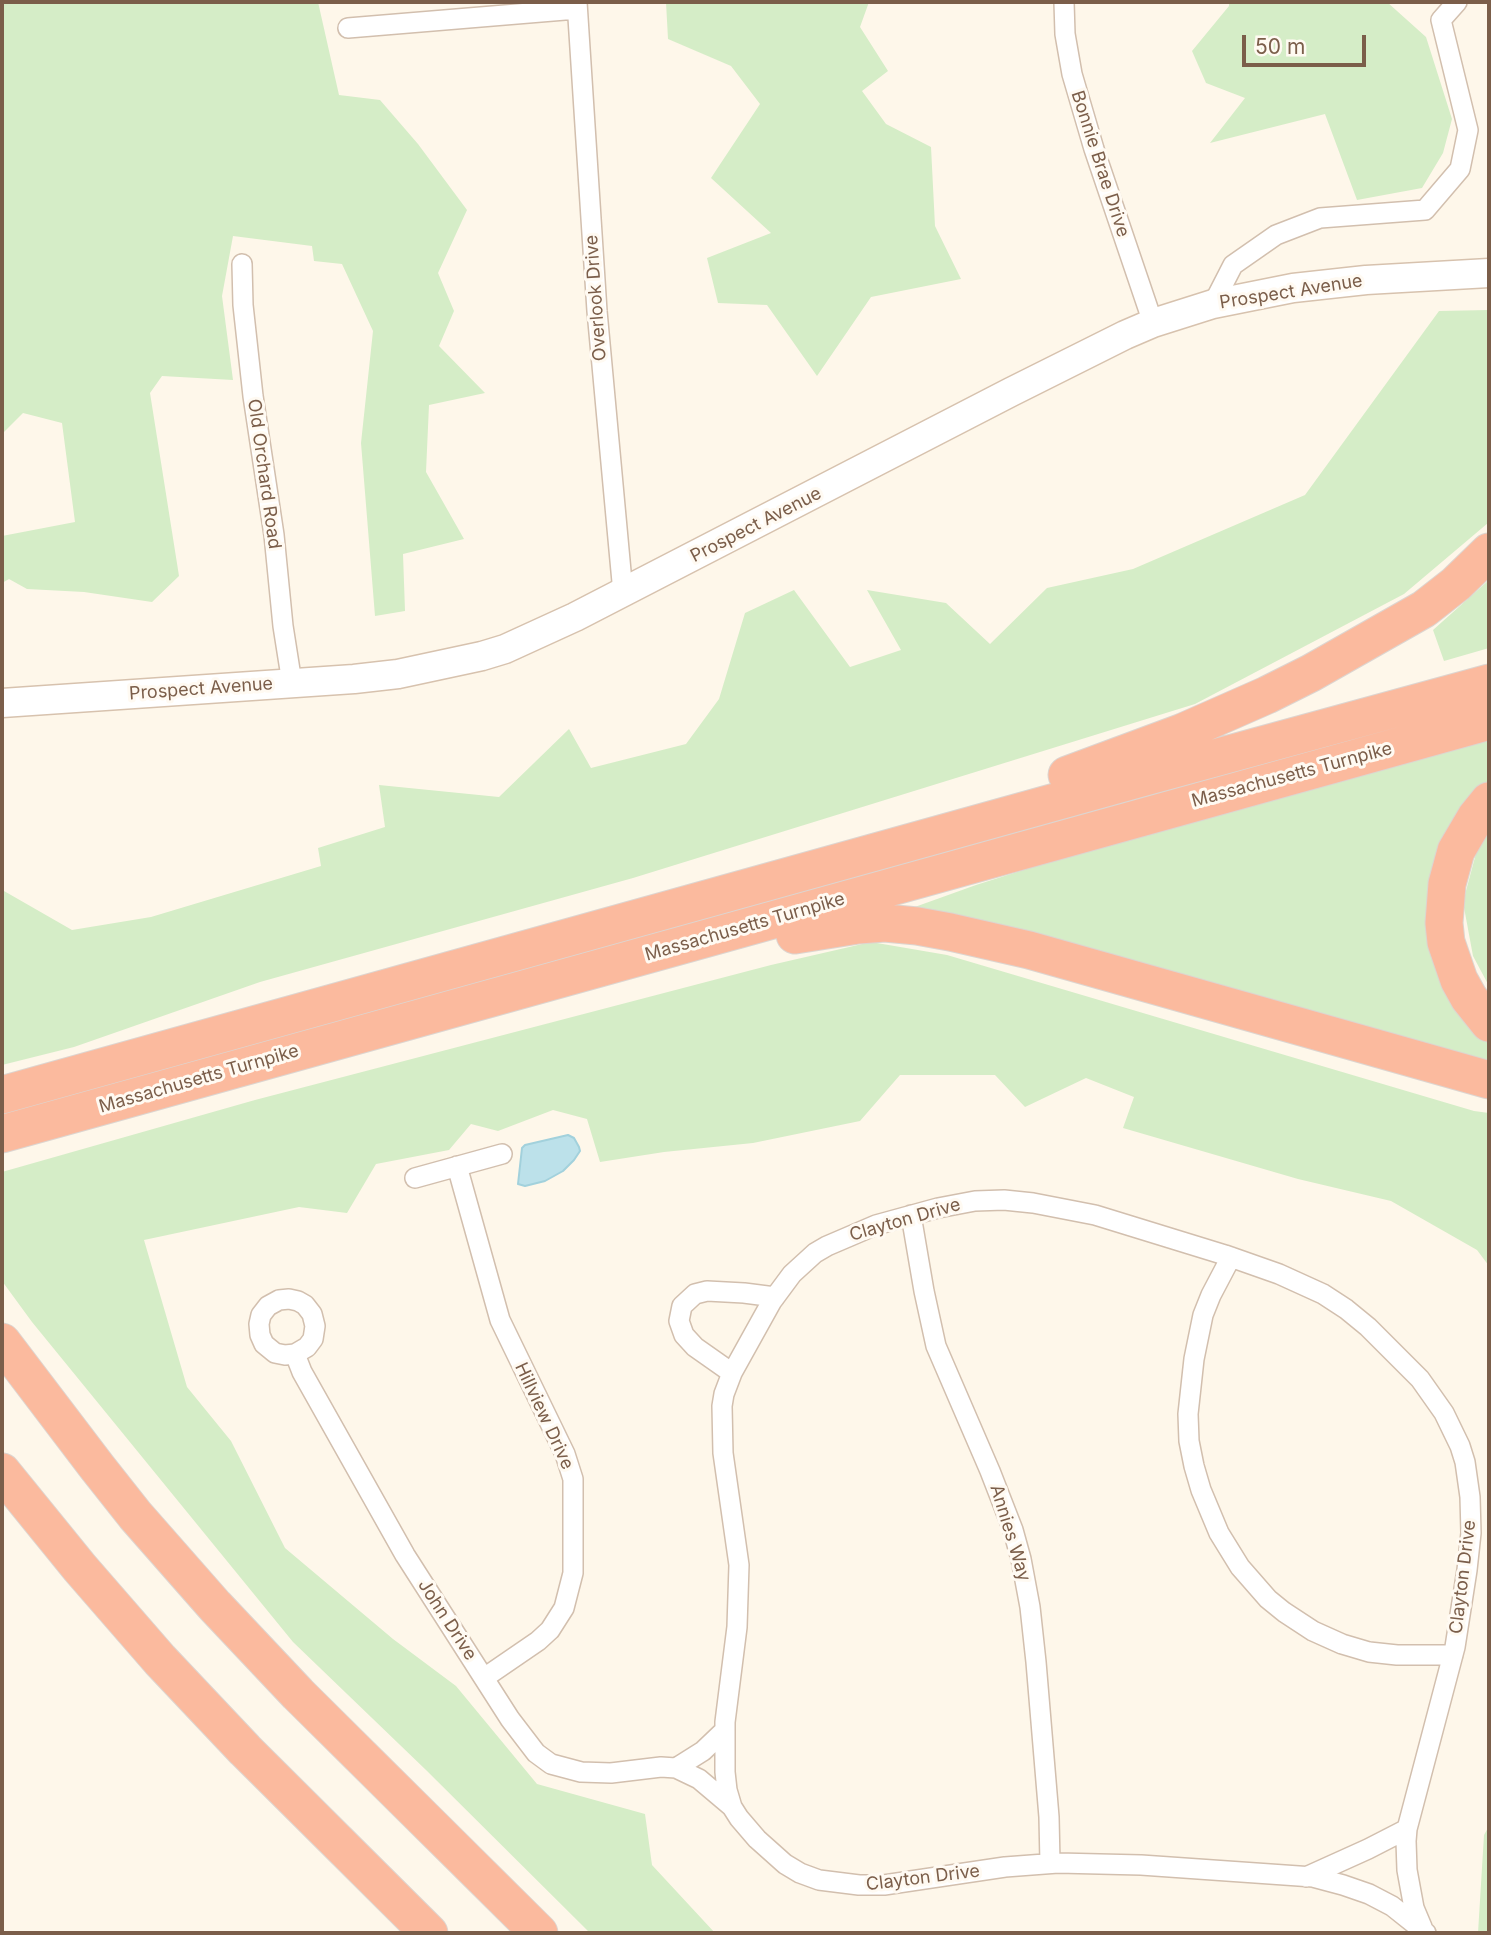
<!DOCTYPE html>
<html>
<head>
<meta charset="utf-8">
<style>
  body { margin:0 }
  #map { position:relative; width:1491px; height:1935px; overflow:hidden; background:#fef7ea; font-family:Inter,sans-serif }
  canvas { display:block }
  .frame { position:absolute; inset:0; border:4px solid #7b5e4a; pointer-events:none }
  .scale { position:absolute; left:1242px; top:35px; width:124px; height:32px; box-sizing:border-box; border:4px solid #7b5e4a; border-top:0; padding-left:9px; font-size:21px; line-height:24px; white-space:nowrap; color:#7b5e4a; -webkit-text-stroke:5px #fffaf2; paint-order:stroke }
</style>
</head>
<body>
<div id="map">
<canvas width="1491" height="1935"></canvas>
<div class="frame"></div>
<div class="scale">50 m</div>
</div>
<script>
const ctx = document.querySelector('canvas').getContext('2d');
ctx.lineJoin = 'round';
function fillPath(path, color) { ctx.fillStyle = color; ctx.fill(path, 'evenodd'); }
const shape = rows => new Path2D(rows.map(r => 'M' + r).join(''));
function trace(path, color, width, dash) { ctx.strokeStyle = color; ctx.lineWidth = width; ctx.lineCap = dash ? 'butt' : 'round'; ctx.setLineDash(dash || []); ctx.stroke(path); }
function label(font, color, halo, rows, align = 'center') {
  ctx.font = font + ' Inter,sans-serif'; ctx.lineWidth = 6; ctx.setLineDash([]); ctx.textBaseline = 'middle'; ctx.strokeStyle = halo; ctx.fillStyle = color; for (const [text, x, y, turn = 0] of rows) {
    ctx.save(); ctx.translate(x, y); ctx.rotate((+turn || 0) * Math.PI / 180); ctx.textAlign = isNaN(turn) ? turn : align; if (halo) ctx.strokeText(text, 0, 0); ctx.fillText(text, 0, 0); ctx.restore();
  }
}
fillPath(shape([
  [2,2,318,2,339,95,380,100,418,144,467,210,438,273,454,311,439,346,485,393,429,405,426,472,464,539,403,554,405,611,375,616,361,443,373,331,342,264,314,261,312,246,233,236,222,296,233,380,162,376,150,393,179,576,152,602,84,592,27,589,9,579,2,583,2,536,75,522,62,423,23,413,2,434],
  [666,2,869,2,860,27,888,71,862,91,886,124,931,147,935,226,961,279,871,297,817,376,767,305,718,303,707,258,771,233,711,178,760,104,731,66,668,39],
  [1229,2,1387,2,1426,37,1452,119,1443,153,1422,188,1357,200,1325,114,1210,143,1245,98,1206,83,1192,51,1229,6],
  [1489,310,1489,521,1488,523,1404,594,1195,704,633,878,260,982,74,1047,2,1065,2,886,4,891,72,930,151,917,321,866,318,848,385,827,379,785,499,797,569,729,591,768,686,744,719,699,745,613,794,590,850,667,901,650,867,590,946,603,990,644,1047,588,1133,569,1305,495,1439,311],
  [1489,580,1489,648,1444,661,1433,630],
  [1489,739,1489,782,1481,791,1441,859,1489,1039,1489,1070,912,908,976,885,1033,867],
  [1489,828,1489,986,1473,956,1463,902,1478,846],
  [871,942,947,955,1474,1111,1489,1113,1489,1266,1477,1250,1391,1201,1298,1179,1123,1128,1134,1097,1086,1078,1025,1107,995,1075,900,1075,860,1121,753,1143,664,1152,600,1162,587,1119,553,1110,498,1131,471,1124,449,1150,376,1164,347,1213,299,1207,144,1240,187,1387,231,1441,285,1548,393,1639,456,1686,537,1784,645,1814,652,1865,715,1933,590,1933,426,1770,293,1642,32,1322,2,1281,2,1172,255,1100,771,965],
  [1489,1826,1489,1933,1478,1933,1484,1835]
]), '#d5edc7');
const water = shape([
  [568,1135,574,1138,579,1147,580,1151,574,1160,563,1171,545,1181,525,1186,518,1184,522,1148,525,1145,568,1135]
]);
fillPath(water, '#bce1ea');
trace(water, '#a2d1dc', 2);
const street = shape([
  [577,2,597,311,623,593],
  [1064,2,1065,34,1072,74,1094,149,1153,323],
  [348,28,577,9],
  [242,264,243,305,253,396,274,535,283,626,292,683],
  [1213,304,1233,265,1276,235,1320,218,1425,210,1460,169,1468,130,1441,20,1457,2],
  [457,1166,500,1320,565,1454,573,1479,573,1573,564,1608,550,1630,538,1641,484,1678],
  [415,1178,502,1154],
  [911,1215,924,1291,936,1346,990,1471,1013,1530,1021,1559,1030,1607,1036,1662,1049,1817,1050,1863],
  [1231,1257,1211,1295,1203,1315,1194,1359,1188,1414,1189,1441,1194,1466,1201,1490,1219,1533,1240,1567,1268,1599,1284,1612,1313,1631,1342,1644,1369,1652,1397,1655,1453,1655],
  [295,1354,285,1355,275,1353,264,1344,260,1335,259,1324,261,1315,268,1306,279,1300,289,1299,298,1301,305,1305,312,1314,315,1326,313,1339,307,1347,295,1354,302,1372,405,1555,510,1719,536,1753,551,1764,581,1772,611,1773,661,1767,676,1768,699,1779,731,1806],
  [732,1373,695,1347,684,1335,679,1321,682,1306,695,1294,707,1291,744,1293,775,1297],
  [676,1768,703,1751,725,1730],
  [1407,1829,1455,1647,1467,1570,1471,1533,1470,1497,1465,1462,1460,1446,1444,1413,1420,1379,1368,1327,1346,1309,1323,1294,1279,1274,1225,1255,1095,1215,1033,1203,1004,1200,975,1201,938,1208,876,1225,827,1246,815,1253,792,1274,772,1301,732,1373,724,1394,722,1406,723,1453,739,1565,737,1627,725,1722,725,1772,727,1790,732,1807,739,1818,757,1839,785,1864,800,1873,819,1880,859,1885,884,1885,1005,1867,1058,1863,1141,1865,1313,1877,1343,1885,1369,1894,1392,1906,1426,1933],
  [1306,1877,1368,1849,1407,1829,1406,1841,1407,1870,1414,1908,1422,1927]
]);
const secondary = shape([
  [2,703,354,679,398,674,482,656,505,649,575,617,1011,392,1125,335,1153,323,1213,304,1293,288,1366,280,1489,273]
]);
const highway = shape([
  [1067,775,1183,732,1267,695,1311,673,1424,609,1456,584,1489,552],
  [1489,801,1476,817,1456,851,1447,884,1444,923,1446,942,1459,980,1469,998,1489,1023],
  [795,935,858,925,885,923,917,926,950,932,1029,950,1489,1080],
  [2,1095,1145,777,1489,683],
  [2,1134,1489,721],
  [2,1342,97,1467,135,1515,215,1606,298,1694,539,1933],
  [2,1472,80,1568,160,1660,245,1750,429,1933]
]);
trace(street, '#d2bfae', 22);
trace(secondary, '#d7c2ae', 31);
trace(highway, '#ddd5d0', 39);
trace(street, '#fff', 19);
trace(secondary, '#fff', 28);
trace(highway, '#fbba9e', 37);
label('18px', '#7b5e4a', '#fffaf2', [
  ["Bonnie Brae Drive",1100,164,72],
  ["Prospect Avenue",1291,292,-9],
  ["Overlook Drive",596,298,-94],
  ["Old Orchard Road",264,474,82],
  ["Prospect Avenue",756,525,-27],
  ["Prospect Avenue",201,689,-4],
  ["Massachusetts Turnpike",1292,775,-15],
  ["Massachusetts Turnpike",745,927,-16],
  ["Massachusetts Turnpike",199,1079,-16],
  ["Clayton Drive",905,1220,-16],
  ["Hillview Drive",544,1416,65],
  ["Annies Way",1010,1533,73],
  ["Clayton Drive",1463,1577,-83],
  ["John Drive",447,1620,57],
  ["Clayton Drive",923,1878,-7]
]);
</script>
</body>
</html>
